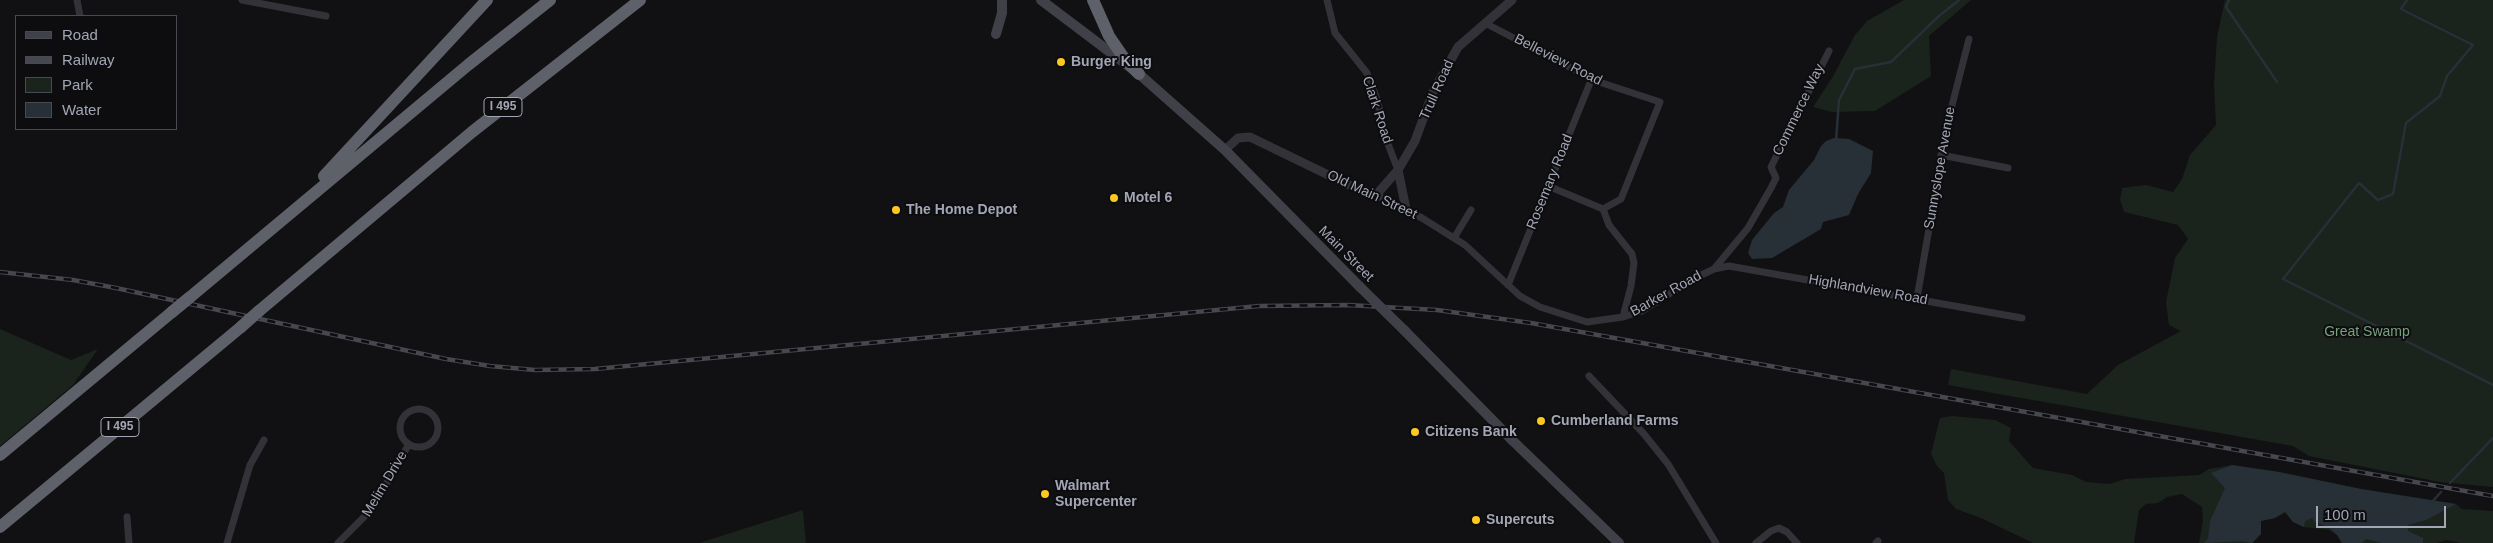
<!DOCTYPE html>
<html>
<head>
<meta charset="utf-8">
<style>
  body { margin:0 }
  #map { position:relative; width:2493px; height:543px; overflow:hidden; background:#111113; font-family:Arial,sans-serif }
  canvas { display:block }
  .legend { position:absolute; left:15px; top:15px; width:162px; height:115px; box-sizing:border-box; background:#0d0c0e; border:1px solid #494a51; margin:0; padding:6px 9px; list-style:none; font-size:15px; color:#a2a6b5 }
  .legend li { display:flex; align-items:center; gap:10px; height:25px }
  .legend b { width:25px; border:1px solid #494a51 }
  .scale { position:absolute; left:2316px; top:506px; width:130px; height:22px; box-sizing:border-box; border:2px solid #a2a6b5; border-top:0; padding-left:6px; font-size:15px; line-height:18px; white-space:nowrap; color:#a2a6b5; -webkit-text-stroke:4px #0d0c0e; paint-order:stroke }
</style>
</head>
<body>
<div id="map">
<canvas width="2493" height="543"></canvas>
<ul class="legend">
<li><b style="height:6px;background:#404148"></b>Road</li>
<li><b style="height:6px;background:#47484f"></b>Railway</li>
<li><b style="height:14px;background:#1b231d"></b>Park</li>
<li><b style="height:14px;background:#272f37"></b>Water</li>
</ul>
<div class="scale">100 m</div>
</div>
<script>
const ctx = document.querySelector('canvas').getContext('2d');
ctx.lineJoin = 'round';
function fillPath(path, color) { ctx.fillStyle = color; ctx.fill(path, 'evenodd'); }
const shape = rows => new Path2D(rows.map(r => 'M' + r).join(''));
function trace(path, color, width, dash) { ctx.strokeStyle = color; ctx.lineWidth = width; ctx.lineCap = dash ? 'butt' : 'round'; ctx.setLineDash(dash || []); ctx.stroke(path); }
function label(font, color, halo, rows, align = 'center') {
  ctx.font = font + ' Arial,sans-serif'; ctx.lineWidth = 4; ctx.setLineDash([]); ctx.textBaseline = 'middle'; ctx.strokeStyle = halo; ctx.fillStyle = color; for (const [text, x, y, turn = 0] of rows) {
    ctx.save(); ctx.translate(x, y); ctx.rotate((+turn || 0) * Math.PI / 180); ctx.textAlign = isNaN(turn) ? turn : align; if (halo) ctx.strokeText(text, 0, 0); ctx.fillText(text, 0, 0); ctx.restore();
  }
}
fillPath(shape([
  [1904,0,1971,0,1929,36,1931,76,1875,111,1832,112,1813,107,1832,78,1855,35,1867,21],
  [2225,0,2493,0,2493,487,2440,482,2309,456,2293,446,1948,385,1951,369,2087,394,2118,365,2181,331,2169,325,2166,302,2175,258,2188,239,2178,225,2124,212,2120,200,2122,188,2146,185,2173,192,2182,179,2190,155,2216,125,2214,86,2217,37],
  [0,329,71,360,98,349,73,385,0,446],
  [1952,416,1995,420,2011,428,2009,441,2033,468,2072,475,2086,482,2110,484,2125,479,2199,475,2209,469,2232,465,2279,472,2361,489,2456,504,2462,509,2493,511,2493,543,2461,543,2446,540,2437,543,2342,543,2337,535,2329,530,2304,527,2293,522,2285,512,2275,518,2261,521,2261,534,2252,543,2199,543,2203,521,2202,507,2182,494,2167,497,2158,503,2146,504,2139,510,2134,543,2033,543,1981,518,1956,509,1948,500,1944,473,1937,466,1931,454,1940,418],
  [803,510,806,543,699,543]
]), '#1b231d');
fillPath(shape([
  [1834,138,1849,139,1873,151,1871,173,1858,194,1849,215,1823,222,1821,229,1772,258,1752,259,1748,253,1752,240,1774,213,1783,207,1789,190,1814,160,1821,146,1826,141],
  [2232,465,2279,472,2361,489,2456,504,2426,520,2408,525,2408,531,2423,538,2423,543,2382,543,2366,539,2362,543,2342,543,2337,535,2328,527,2315,522,2312,518,2305,521,2304,527,2293,522,2285,512,2275,518,2261,521,2261,534,2252,543,2243,541,2204,543,2208,539,2210,521,2225,488,2211,473]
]), '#272f37');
trace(shape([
  [2229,0,2226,7,2277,82],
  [2407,0,2401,9,2473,45,2447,76,2440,96,2406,123,2393,194,2378,200,2359,183,2283,279,2493,385],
  [1836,141,1839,100,1855,69,1891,62,1939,16,1959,0],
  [2450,483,2493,438],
  [2432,502,2441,492]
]), '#272f37', 2.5);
trace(shape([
  [77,0,80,16],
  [242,0,326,16],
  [1327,0,1335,33,1367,73,1377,99,1388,144,1398,170],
  [1485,23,1596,81,1660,102,1621,199,1603,209],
  [1941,155,2008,168],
  [1548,186,1603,209],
  [1376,195,1422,218,1465,245,1520,296,1540,307,1587,322,1623,317,1642,311,1693,279,1714,269,1729,266,2022,318],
  [1603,209,1609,225,1632,254,1634,263,1631,286,1623,317],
  [1454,238,1471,210],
  [1714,269,1748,228,1771,188,1776,178,1771,167,1829,51],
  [1508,285,1592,78],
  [1917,298,1947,125,1969,39],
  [1589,376,1644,434,1668,464,1716,543],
  '400 428a19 19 0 1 1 38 0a19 19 0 1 1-38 0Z',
  [127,517,129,543],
  [227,543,250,465,264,440],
  [338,543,372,509,409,444],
  [1756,543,1771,531,1779,528,1787,532,1797,543],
  [1876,543,1878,541]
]), '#323238', 7);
trace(shape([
  [1225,150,1238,138,1250,137,1351,186,1376,195,1398,170,1415,141,1433,92,1458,47,1512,0],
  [1398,170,1406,209]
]), '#323238', 9);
trace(shape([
  [1041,0,1139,74,1225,150,1360,287],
  [996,34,1002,13,1002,0],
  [1404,330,1513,441,1619,543]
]), '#404148', 10);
trace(shape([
  [1093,0,1109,36,1126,61,1139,74],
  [324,176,487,0],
  [189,298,468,65,550,0],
  [259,311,472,132,640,0],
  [0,455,172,312],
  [0,527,241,327]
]), '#5e606a', 12);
const rail = shape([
  [0,272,73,280,116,288,446,359,490,366,535,370,595,369,1259,306,1348,305,1437,310,1531,323,2493,496]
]);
trace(rail, '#47484f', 4.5);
trace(rail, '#0d0c0e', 2.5, [8]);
trace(shape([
  [1360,287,1404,330]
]), '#404148', 10);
trace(shape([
  [172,312,189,298],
  [241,327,259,311]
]), '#5e606a', 12);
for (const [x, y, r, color] of [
  [1061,62,5,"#fec91e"],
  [1114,198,5,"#fec91e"],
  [896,210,5,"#fec91e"],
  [1541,421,5,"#fec91e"],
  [1415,432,5,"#fec91e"],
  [1045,494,5,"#fec91e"],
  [1476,520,5,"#fec91e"]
]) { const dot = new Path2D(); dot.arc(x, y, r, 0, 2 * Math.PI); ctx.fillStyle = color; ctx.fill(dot); trace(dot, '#0d0c0e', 2); }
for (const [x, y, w] of [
  [503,107,38],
  [120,427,38]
]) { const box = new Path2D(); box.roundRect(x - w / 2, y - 9.5, w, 19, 4); ctx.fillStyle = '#0d0c0e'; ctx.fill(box); trace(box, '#a2a6b5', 1); }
label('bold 12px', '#a2a6b5', null, [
  ["I 495",503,107],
  ["I 495",120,427]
]);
label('14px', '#a2a6b5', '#0d0c0e', [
  ["Belleview Road",1558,60,27],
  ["Trull Road",1437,90,-66],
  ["Clark Road",1377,110,72],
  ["Commerce Way",1799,110,-64],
  ["Sunnyslope Avenue",1940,168,-80],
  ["Rosemary Road",1550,182,-68],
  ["Old Main Street",1372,195,25],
  ["Main Street",1346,254,45],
  ["Highlandview Road",1868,290,10],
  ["Barker Road",1666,294,-29],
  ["Melim Drive",385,484,-59]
]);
label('bold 14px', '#a2a6b5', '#0d0c0e', [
  ["Burger King",1071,62],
  ["Motel 6",1124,198],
  ["The Home Depot",906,210],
  ["Cumberland Farms",1551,421],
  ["Citizens Bank",1425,432],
  ["Walmart",1055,486],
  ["Supercenter",1055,502],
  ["Supercuts",1486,520]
], 'left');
label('14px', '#77a17e', '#0d0c0e', [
  ["Great Swamp",2367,332]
]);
</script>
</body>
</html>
